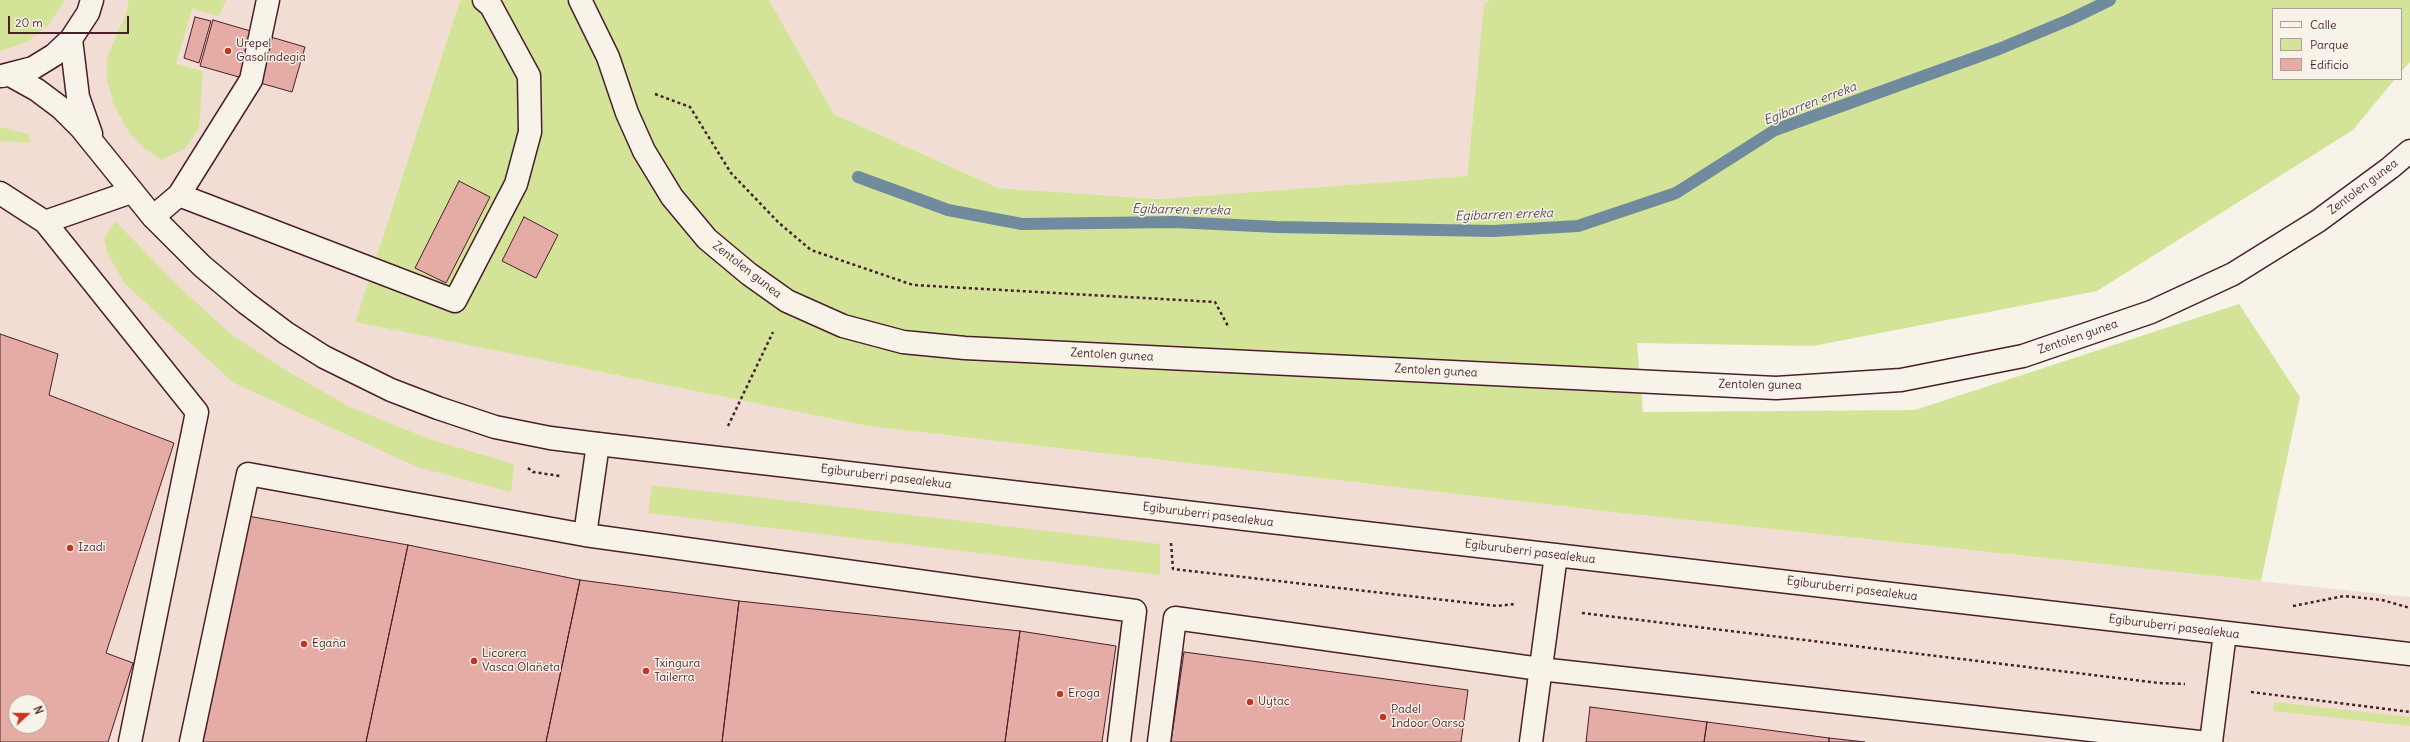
<!DOCTYPE html>
<html>
<head>
<meta charset="utf-8">
<style>
  body { margin:0 }
  #map { position:relative; width:2410px; height:742px; overflow:hidden; background:#f7f3e8; font-family:Delius,sans-serif }
  canvas { display:block }
  .legend { position:absolute; left:2272px; top:8px; width:130px; height:72px; box-sizing:border-box; background:#f7f3e8; border:1px solid #b29e9c; margin:0; padding:5px 7px; list-style:none; font-size:12px; color:#4a1f2b }
  .legend li { display:flex; align-items:center; gap:8px; height:20px }
  .legend b { width:20px; border:1px solid #b29e9c }
  .north { position:absolute; left:8px; top:694px; width:40px; height:40px; box-sizing:border-box; background:#f7f3e8; border:1px solid #b29e9c; border-radius:50%; rotate:69deg; font-size:11px; font-weight:700; line-height:16px; text-align:center; color:#4a1f2b }
  .north::after { content:''; display:block; margin:auto; width:14px; height:18px; background:#c8321e; clip-path:polygon(50% 0,100% 100%,50% 72%,0 100%) }
  .scale { position:absolute; left:8px; top:16px; width:121px; height:18px; box-sizing:border-box; border:2px solid #4a1f2b; border-top:0; padding-left:5px; font-size:12px; line-height:14px; white-space:nowrap; color:#4a1f2b; -webkit-text-stroke:3px #f7f3e8; paint-order:stroke }
</style>
</head>
<body>
<div id="map">
<canvas width="2410" height="742"></canvas>
<ul class="legend">
<li><b style="height:5px;background:#f7f3e8"></b>Calle</li>
<li><b style="height:11px;background:#d3e498"></b>Parque</li>
<li><b style="height:11px;background:#e5aba5"></b>Edificio</li>
</ul>
<div class="north">N</div>
<div class="scale">20 m</div>
</div>
<script>
const ctx = document.querySelector('canvas').getContext('2d');
ctx.lineJoin = 'round';
function fillPath(path, color) { ctx.fillStyle = color; ctx.fill(path, 'evenodd'); }
const shape = rows => new Path2D(rows.map(r => 'M' + r).join(''));
function trace(path, color, width, dash) { ctx.strokeStyle = color; ctx.lineWidth = width; ctx.lineCap = dash ? 'butt' : 'round'; ctx.setLineDash(dash || []); ctx.stroke(path); }
function label(font, color, halo, rows, align = 'center') {
  ctx.font = font + ' Delius,sans-serif'; ctx.lineWidth = 3; ctx.setLineDash([]); ctx.textBaseline = 'middle'; ctx.strokeStyle = halo; ctx.fillStyle = color; for (const [text, x, y, turn = 0] of rows) {
    ctx.save(); ctx.translate(x, y); ctx.rotate((+turn || 0) * Math.PI / 180); ctx.textAlign = isNaN(turn) ? turn : align; if (halo) ctx.strokeText(text, 0, 0); ctx.fillText(text, 0, 0); ctx.restore();
  }
}
fillPath(shape([
  [0,0,460,0,355,322,867,426,1612,512,2410,597,2410,742,0,742],
  [16,702,40,702,40,726,16,726],
  [769,0,1490,0,1484,5,1467,176,1159,199,998,188,834,114]
]), '#f2ddd4');
fillPath(shape([
  [0,0,65,0,49,24,27,42,0,51],
  [129,0,226,0,219,16,192,9,176,64,203,71,199,129,184,149,161,160,144,148,128,131,113,103,107,80,107,58,126,13],
  [460,0,769,0,834,114,998,188,1159,199,1467,176,1484,4,1490,0,2410,0,2410,62,2401,72,2401,9,2273,9,2273,79,2395,79,2353,130,2097,291,1813,346,1637,343,1643,412,1915,410,2239,304,2300,397,2261,581,1612,512,867,426,355,322],
  [0,127,28,134,31,143,0,141],
  [115,221,177,285,232,335,287,371,348,406,429,439,514,464,511,492,417,467,234,383,125,284,108,255,104,239],
  [652,485,1160,544,1160,575,648,513],
  [2274,702,2410,717,2410,726,2273,711]
]), '#d3e498');
trace(shape([
  [858,177,948,210,1022,224,1174,222,1277,227,1493,231,1578,226,1676,193,1775,130,1999,49,2071,19,2110,0]
]), '#708b9d', 12);
const building = shape([
  [195,17,211,21,199,63,184,58,195,17],
  [213,20,305,47,292,92,200,66,213,20],
  [459,181,490,197,446,283,415,268,459,181],
  [524,217,558,235,536,278,502,261,524,217],
  [0,334,58,354,49,395,174,443,106,653,133,663,108,742,0,742,0,334],
  [16,702,40,702,40,726,16,726,16,702],
  [248,516,408,545,366,742,200,742,248,516],
  [408,545,580,580,546,742,366,742,408,545],
  [580,580,739,601,722,742,546,742,580,580],
  [739,601,1020,631,1005,742,722,742,739,601],
  [1020,631,1116,646,1102,742,1005,742,1020,631],
  [1184,652,1468,690,1461,742,1171,742,1184,652],
  [1590,707,1707,722,1704,742,1586,742,1590,707],
  [1707,722,1829,738,1829,742,1704,742,1707,722],
  [1829,738,1865,742,1829,742,1829,738]
]);
fillPath(building, '#e5aba5');
trace(building, '#4a1f2b', 1);
const lane = shape([
  [0,193,45,222],
  [179,195,455,301,516,184,530,132,529,76,491,6,484,0],
  [153,217,179,195,251,80,268,0],
  [585,535,598,444],
  [130,742,197,412,45,222,131,192],
  [191,742,248,474,585,535,1135,611,1119,742]
]);
const street = shape([
  [580,0,608,57,627,113,644,151,672,197,707,239,749,274,787,301,843,326,903,342,965,348,1776,388,1901,380,2023,356,2151,312,2233,274,2318,221,2390,168,2410,151],
  [71,39,78,97,91,134],
  [10,75,37,90,61,108,81,128,153,217,202,266,246,303,286,333,324,357,391,390,438,408,495,427,550,438,598,444,2410,654],
  [2,76,33,68,54,55,71,39,88,13,92,0],
  [1159,742,1175,618,1540,669,2199,742],
  [1531,742,1556,555],
  [2211,742,2225,633]
]);
trace(lane, '#4a1f2b', 25);
trace(street, '#4a1f2b', 25);
trace(shape([
  [655,94,690,107,731,173,779,223,811,250,913,285,1215,302,1229,328],
  [728,426,773,332],
  [528,468,533,472,560,476],
  [1171,543,1173,569,1497,606,1516,604],
  [2293,606,2344,596,2382,600,2410,608],
  [1582,613,2159,683,2185,684],
  [2251,692,2410,712]
]), '#4a1f2b', 2.5, [3, 3]);
trace(lane, '#f7f3e8', 22);
trace(street, '#f7f3e8', 22);
for (const [x, y, r, color] of [
  [228,51,4,"#c8321e"],
  [70,548,4,"#c8321e"],
  [304,644,4,"#c8321e"],
  [474,661,4,"#c8321e"],
  [646,671,4,"#c8321e"],
  [1060,694,4,"#c8321e"],
  [1250,702,4,"#c8321e"],
  [1383,717,4,"#c8321e"]
]) { const dot = new Path2D(); dot.arc(x, y, r, 0, 2 * Math.PI); ctx.fillStyle = color; ctx.fill(dot); trace(dot, '#f7f3e8', 1.5); }
label('12px', '#4a1f2b', '#f7f3e8', [
  ["Urepel",236,44],
  ["Gasolindegia",236,58],
  ["Izadi",78,548],
  ["Egaña",312,644],
  ["Licorera",482,654],
  ["Vasca Olañeta",482,668],
  ["Txingura",654,664],
  ["Tailerra",654,678],
  ["Eroga",1068,694],
  ["Uytac",1258,702],
  ["Padel",1391,710],
  ["Indoor Oarso",1391,724]
], 'left');
label('12px', '#4a1f2b', '#f7f3e8', [
  ["Zentolen gunea",2363,187,-37],
  ["Zentolen gunea",747,270,38],
  ["Zentolen gunea",2078,337,-19],
  ["Zentolen gunea",1112,355,3],
  ["Zentolen gunea",1436,371,3],
  ["Zentolen gunea",1760,385,1],
  ["Egiburuberri pasealekua",886,477,7],
  ["Egiburuberri pasealekua",1208,515,7],
  ["Egiburuberri pasealekua",1530,552,7],
  ["Egiburuberri pasealekua",1852,589,7],
  ["Egiburuberri pasealekua",2174,627,7]
]);
label('italic 13px', '#5a4c5a', '#f7f3e8', [
  ["Egibarren erreka",1810,104,-21],
  ["Egibarren erreka",1181,210,1],
  ["Egibarren erreka",1504,215,-2]
]);
</script>
</body>
</html>
